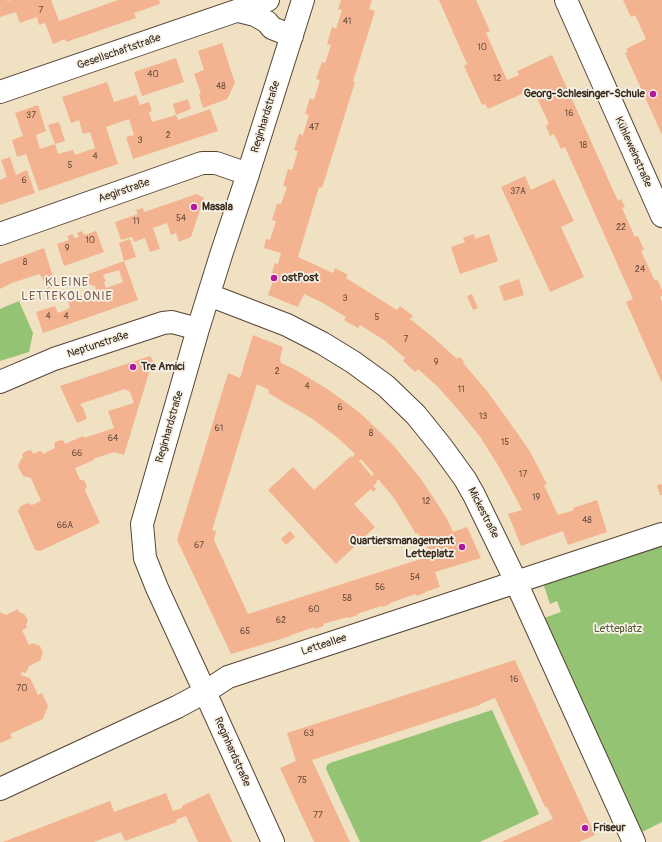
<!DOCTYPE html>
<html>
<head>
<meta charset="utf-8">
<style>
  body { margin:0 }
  canvas { display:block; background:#efe1c2 }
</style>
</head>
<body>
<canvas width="662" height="842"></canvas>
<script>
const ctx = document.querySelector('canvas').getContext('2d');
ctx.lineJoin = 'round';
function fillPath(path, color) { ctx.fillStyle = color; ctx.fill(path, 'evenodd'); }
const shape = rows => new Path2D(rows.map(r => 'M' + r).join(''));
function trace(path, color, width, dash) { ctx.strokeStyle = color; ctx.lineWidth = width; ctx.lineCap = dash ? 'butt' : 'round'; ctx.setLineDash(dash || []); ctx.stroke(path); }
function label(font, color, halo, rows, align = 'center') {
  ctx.font = font + ' Pangolin,sans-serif'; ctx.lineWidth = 3.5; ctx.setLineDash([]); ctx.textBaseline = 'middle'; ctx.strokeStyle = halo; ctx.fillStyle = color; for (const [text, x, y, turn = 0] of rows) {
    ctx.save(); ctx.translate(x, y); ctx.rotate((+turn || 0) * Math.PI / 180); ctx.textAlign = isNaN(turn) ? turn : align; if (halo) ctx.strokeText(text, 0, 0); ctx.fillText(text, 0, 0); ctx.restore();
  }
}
fillPath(shape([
  [19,301,33,333,29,352,0,361,0,309],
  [662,544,662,822,642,832,544,618,561,612,557,601,550,604,543,583],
  [492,710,539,814,480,842,360,842,326,769,327,765,330,763]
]), '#94c473');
fillPath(shape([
  [0,0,7,0,7,1,11,0,51,0,59,21,118,0,159,0,160,4,134,13,136,18,66,42,65,39,53,44,45,23,39,25,37,17,20,23,16,12,0,17],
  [341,0,372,0,369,9,375,11,353,81,355,82,333,153,322,188,319,187,298,257,333,273,335,268,348,275,346,278,397,310,400,306,413,316,410,319,434,338,457,359,459,357,464,361,463,363,487,391,508,420,529,450,547,484,544,485,558,515,574,510,573,508,597,500,607,532,568,545,563,531,521,546,508,514,522,510,516,498,499,467,481,438,461,413,438,387,418,369,415,372,403,361,405,358,384,340,360,325,358,328,344,320,346,317,323,303,304,294,298,307,268,295,273,281,270,279,275,263,278,264,281,253,264,248,266,239,270,240,276,221,272,220,277,204,281,204,287,187,283,186,288,169,292,170,298,151,294,150,299,134,303,135,309,115,305,114,310,98,314,100,320,80,316,79,322,62,325,63,331,45,327,44,332,27,336,29,342,10,338,9],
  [439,0,476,0,490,31,486,33,507,80,519,75,517,71,552,55,618,201,621,199,625,207,622,208,635,237,638,236,644,250,641,251,655,281,657,279,662,290,662,296,660,297,662,302,662,383,626,302,633,299,565,147,561,149,554,134,550,136,546,126,549,124,533,89,488,109,485,104,482,105,464,66,467,64],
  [623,0,662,0,662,135,625,53,628,52,626,49,646,39,635,15,631,17],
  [222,43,235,83,227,99,203,108,199,95,201,94,194,74,204,70,198,51],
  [176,58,184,82,142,96,134,72],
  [107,82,114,102,136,95,140,105,149,102,152,111,149,112,152,122,176,115,178,120,210,109,218,131,133,159,126,137,134,135,129,119,106,127,118,164,39,191,26,154,17,157,12,140,23,136,15,113,38,105,46,131,36,135,40,149,55,144,58,154,73,150,75,155,95,148,90,132,83,134,79,120,71,123,62,97],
  [188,99,191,109,176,115,173,104],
  [59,122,65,141,55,144,48,125],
  [10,157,16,175,27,170,35,193,0,205,0,180,7,177,1,160],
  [525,176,531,190,554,179,574,221,561,227,584,277,550,292,501,187],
  [197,194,204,198,191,237,179,242,176,233,171,235,167,223,153,228,160,249,150,252,145,238,134,242,132,237,121,240,115,222,138,214,136,210,143,208,144,212],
  [82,231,84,235,96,231,104,252,64,266,57,244,69,240,67,236,73,234,74,238,79,237,77,233],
  [474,234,475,239,489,234,498,261,460,274,451,247,465,242,463,238],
  [130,239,136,257,124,261,119,243],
  [44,248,56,286,47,289,42,277,39,274,12,283,0,289,0,264],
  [124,261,138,300,43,333,36,312,55,306,58,313,70,308,68,301,96,291,95,286,90,285,86,275],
  [119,270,123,282,106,288,104,282,106,282,103,275],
  [519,279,524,295,504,301,499,286],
  [472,294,478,308,473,310,467,296],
  [253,335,283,347,280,358,281,363,294,369,329,390,360,413,379,431,393,445,421,479,446,517,453,532,467,527,481,558,435,572,440,587,425,592,425,593,417,596,416,594,390,603,390,604,382,607,381,606,357,614,358,615,348,618,348,617,323,624,324,626,315,629,314,627,303,631,291,635,291,636,231,654,177,540,228,373,240,378],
  [257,384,269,390,268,393,311,418,338,438,355,454,352,458,351,456,314,490,293,467,268,490,336,564,375,527,354,504,371,489,373,492,376,489,373,486,377,483,376,482,378,479,394,498,416,534,418,533,424,544,425,544,427,546,430,556,248,614,214,540,216,531,212,530],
  [361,459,367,466,374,474,372,476,359,461],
  [150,356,153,360,124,455,114,452,93,459,94,460,75,468,80,480,84,480,87,486,85,490,100,523,40,551,35,550,18,511,21,506,27,503,32,505,41,501,31,478,23,476,18,466,21,459,23,458,22,455,23,453,29,450,32,451,33,454,39,451,41,451,43,454,55,448,54,445,55,442,61,440,64,441,65,444,83,436,84,438,114,428,108,411,134,403,130,392,125,389,80,404,82,407,83,407,87,419,77,423,60,386],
  [662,484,662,495,660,495,657,485],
  [290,531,295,537,286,545,281,539],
  [18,609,19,612,24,614,28,620,26,625,27,628,22,630,29,645,33,643,34,644,40,646,43,653,41,658,41,660,29,666,26,673,22,672,21,675,30,678,38,695,42,693,48,706,43,719,10,734,12,738,0,743,0,612,6,615],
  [515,660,595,835,579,842,501,842,553,819,547,807,545,807,495,698,480,704,480,705,312,760,350,842,314,842,280,768,296,761,287,733],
  [166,793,173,811,182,808,182,806,209,793,232,842,198,842,186,816,176,820,177,822,125,841,121,832,94,842,3,842,110,801,114,812]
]), '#f3b391');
const minor = shape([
  [566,0,662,216],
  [239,11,255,15,267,22,272,28,292,36],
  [0,92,268,0],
  [0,234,202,163,216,163,248,174],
  [209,295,287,325,322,343,353,362,386,386,416,415,441,446,465,479,474,495,510,569,634,842],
  [0,382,54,359,163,323,172,322,198,329],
  [0,789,177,707,205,692,228,677,662,534],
  [273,842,205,692,157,588,145,558,142,524,198,329,221,255,248,174,303,0]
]);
trace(minor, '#564537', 24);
trace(minor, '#fff', 22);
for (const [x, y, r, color] of [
  [653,94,4,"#b5179e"],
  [194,207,4,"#b5179e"],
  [274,278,4,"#b5179e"],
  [133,367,4,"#b5179e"],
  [462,547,4,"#b5179e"],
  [585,828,4,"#b5179e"]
]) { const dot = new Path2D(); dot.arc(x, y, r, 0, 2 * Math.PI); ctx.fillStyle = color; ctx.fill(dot); trace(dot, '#f7f3e8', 1.5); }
label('9px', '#694c3b', null, [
  ["7",41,11],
  ["41",347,22],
  ["10",482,48],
  ["40",153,75],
  ["12",497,79],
  ["48",221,87],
  ["16",569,114],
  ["37",31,116],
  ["47",314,128],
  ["2",168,136],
  ["3",140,141],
  ["18",583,146],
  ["4",95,157],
  ["5",70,166],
  ["6",24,181],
  ["37A",518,192],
  ["54",181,219],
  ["11",136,222],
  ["22",621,228],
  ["10",90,241],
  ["9",67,249],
  ["8",25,263],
  ["24",640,270],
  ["3",345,299],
  ["4",48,317],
  ["4",66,317],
  ["5",377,318],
  ["7",406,340],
  ["9",436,363],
  ["2",277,372],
  ["4",307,387],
  ["11",461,390],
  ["6",340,408],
  ["13",483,417],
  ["61",219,429],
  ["8",371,434],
  ["64",113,439],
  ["15",505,443],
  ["66",77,454],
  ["17",523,475],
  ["19",536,498],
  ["12",426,502],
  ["48",587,521],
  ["66A",65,526],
  ["67",199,546],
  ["54",415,578],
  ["56",380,588],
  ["58",347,599],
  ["60",314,610],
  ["62",281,621],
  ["65",245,632],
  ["16",514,680],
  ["70",22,689],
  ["63",309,734],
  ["75",302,781],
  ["77",318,816]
]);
label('11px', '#3b2a1e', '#f7f3e8', [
  ["Gesellschaftstraße",119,52,-19],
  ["Reginhardstraße",266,117,-73],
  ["Kühleweinstraße",633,152,66],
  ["Aegirstraße",124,191,-19],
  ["Neptunstraße",98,345,-18],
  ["Reginhardstraße",170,427,-74],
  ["Mickestraße",483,513,63],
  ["Letteallee",324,645,-18],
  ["Reginhardstraße",232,752,66]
]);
label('bold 11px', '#3b2a1e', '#f7f3e8', [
  ["Georg-Schlesinger-Schule",645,94,"right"],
  ["Masala",202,207],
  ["ostPost",282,278],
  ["Tre Amici",141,367],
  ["Quartiersmanagement",454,541,"right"],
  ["Letteplatz",454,554,"right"],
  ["Friseur",593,828]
], 'left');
label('11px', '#565838', '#f7f3e8', [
  ["Letteplatz",618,629]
]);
ctx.letterSpacing = '1px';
label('12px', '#7b5a46', '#f7f3e8', [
  ["KLEINE",67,283],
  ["LETTEKOLONIE",67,297]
]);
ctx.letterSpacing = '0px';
</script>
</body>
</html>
